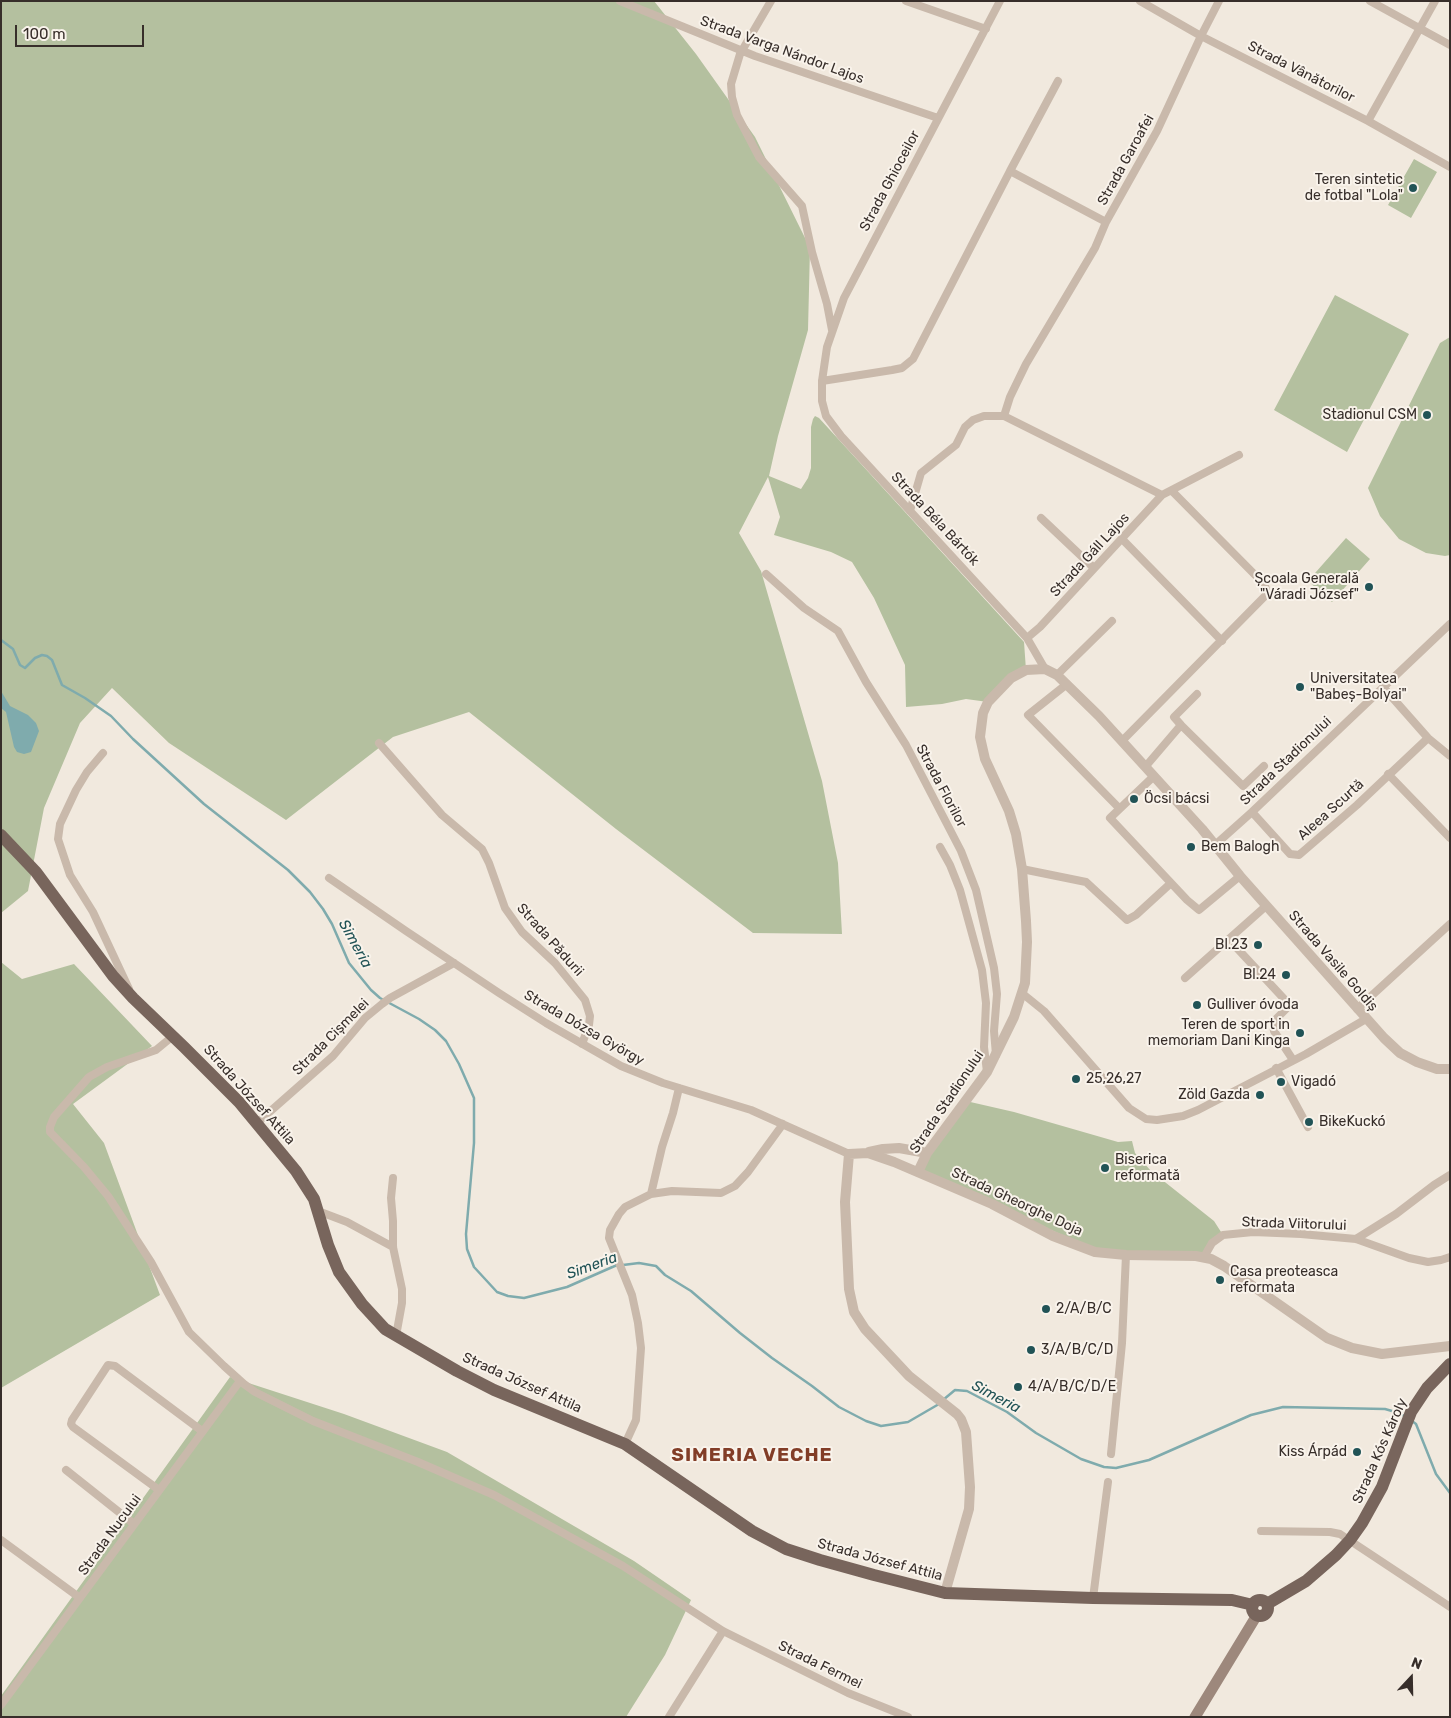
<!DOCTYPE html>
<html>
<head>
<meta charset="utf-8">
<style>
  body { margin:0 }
  #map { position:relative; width:1451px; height:1718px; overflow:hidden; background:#f1e9de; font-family:Rubik,sans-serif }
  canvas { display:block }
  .frame { position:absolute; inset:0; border:2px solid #372e2a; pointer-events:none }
  .north { position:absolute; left:1386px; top:1653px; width:50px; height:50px; -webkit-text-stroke:4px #f9f3eb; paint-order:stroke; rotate:21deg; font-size:14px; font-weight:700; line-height:20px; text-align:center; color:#372e2a }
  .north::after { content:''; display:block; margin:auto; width:18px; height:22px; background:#372e2a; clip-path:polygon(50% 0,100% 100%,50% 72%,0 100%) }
  .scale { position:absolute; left:15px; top:25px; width:129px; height:22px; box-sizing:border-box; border:2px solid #372e2a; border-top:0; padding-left:6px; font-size:15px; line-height:18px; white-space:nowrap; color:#372e2a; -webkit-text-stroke:4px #f9f3eb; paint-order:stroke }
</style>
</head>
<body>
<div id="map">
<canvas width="1451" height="1718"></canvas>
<div class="frame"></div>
<div class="north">N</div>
<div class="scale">100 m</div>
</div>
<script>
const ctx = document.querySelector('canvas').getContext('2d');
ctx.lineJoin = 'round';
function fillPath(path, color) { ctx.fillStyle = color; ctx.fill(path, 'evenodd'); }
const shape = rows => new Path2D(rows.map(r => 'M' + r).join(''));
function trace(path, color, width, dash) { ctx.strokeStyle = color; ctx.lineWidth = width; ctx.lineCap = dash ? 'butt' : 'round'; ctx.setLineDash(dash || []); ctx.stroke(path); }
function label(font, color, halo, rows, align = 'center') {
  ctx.font = font + ' Rubik,sans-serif'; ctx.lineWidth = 4; ctx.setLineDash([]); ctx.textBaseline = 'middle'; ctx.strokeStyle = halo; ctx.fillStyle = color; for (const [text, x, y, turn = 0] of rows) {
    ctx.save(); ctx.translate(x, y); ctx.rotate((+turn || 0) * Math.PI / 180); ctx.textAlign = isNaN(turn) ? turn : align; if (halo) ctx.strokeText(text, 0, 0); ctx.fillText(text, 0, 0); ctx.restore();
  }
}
fillPath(shape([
  [1,1,654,1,696,54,755,137,810,248,808,330,778,436,769,476,801,489,808,478,811,468,811,427,813,419,815,416,819,418,1024,642,1026,670,988,702,966,699,942,704,906,707,905,665,874,598,852,562,831,552,774,535,780,517,768,477,739,533,761,571,822,781,838,863,842,934,753,933,616,829,469,712,393,737,286,820,169,743,112,688,80,723,44,808,28,891,1,913],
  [1414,159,1437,172,1411,218,1388,205],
  [1335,295,1409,334,1347,452,1274,410],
  [1450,337,1450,555,1445,556,1426,553,1399,539,1380,516,1368,488,1440,343],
  [1346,538,1370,559,1332,602,1308,581],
  [1,962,22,979,74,964,152,1046,73,1104,104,1143,160,1295,1,1388],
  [966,1101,1014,1112,1118,1142,1132,1141,1135,1153,1151,1171,1214,1221,1223,1235,1204,1257,1106,1254,918,1172],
  [230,1377,344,1414,447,1452,634,1561,691,1600,665,1655,626,1717,1,1717,1,1696]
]), '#b4c09f');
fillPath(shape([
  [1,691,10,706,28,715,36,723,39,731,31,752,24,754,17,752,14,747,6,712,1,708]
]), '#7fabad');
trace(shape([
  [1,640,13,649,20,665,25,668,35,658,42,655,47,656,52,660,62,685,85,698,111,716,133,739,204,804,288,870,310,892,323,909,332,924,349,963,371,990,380,998,419,1019,435,1030,446,1041,459,1064,474,1098,474,1143,466,1234,467,1249,474,1267,497,1292,508,1296,524,1298,567,1287,617,1265],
  [623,1265,639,1263,656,1266,665,1275,691,1291,740,1333,772,1358,812,1386,839,1407,866,1421,881,1426,908,1422,939,1404],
  [943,1400,955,1390,967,1391,1007,1412,1036,1433,1081,1459,1104,1467,1116,1468,1149,1460,1251,1415,1283,1407,1385,1409,1399,1413,1406,1417],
  [1412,1421,1416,1424,1436,1474,1450,1493]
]), '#7fabad', 2.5);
trace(shape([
  [620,1,755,56,938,118],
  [771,1,740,54,731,84,732,97,737,115,759,157,802,206,812,252,827,304,832,330],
  [906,1,986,29],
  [1000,1,844,298,827,347,822,381,822,401,826,416,841,436,1027,638,1045,669],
  [1140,1,1201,36,1368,121,1450,167],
  [1370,1,1450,45],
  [1058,81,1010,171,1106,222,1157,131,1201,36,1219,1],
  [1368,121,1435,1],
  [822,381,892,370,902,368,913,359,1010,171],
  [1004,416,1162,495],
  [910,511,921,473,956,445,965,427,973,420,984,416,1004,416,1010,397,1026,364,1095,248,1106,222],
  [1041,518,1094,568],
  [1122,539,1222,641],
  [766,574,804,608,838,631,866,682,906,745,961,851,976,890,994,968,997,994,994,1031,996,1055],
  [1027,638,1040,627,1162,495,1239,455],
  [1057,675,1112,621],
  [1067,684,1028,715,1119,808],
  [1383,687,1428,738,1450,756],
  [1181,725,1174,717,1197,694],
  [1122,741,1267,594,1265,585,1172,491],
  [379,743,442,815,482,849,489,863,505,908,522,932,555,963,585,1000,590,1016,589,1025,582,1044],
  [103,753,87,772,76,790,60,824,58,839,70,875,93,912,129,989],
  [1146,766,1181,725,1243,786,1264,766],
  [1388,774,1450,838],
  [1154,776,1110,818,1187,900,1199,910,1240,876],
  [1252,812,1290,854,1299,855,1357,805,1428,738],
  [1215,845,1252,812,1450,624],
  [940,847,950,865,960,890,982,970,986,1003,984,1047,987,1072],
  [1022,869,1086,882,1127,920,1136,915,1171,883],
  [329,878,406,931,499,993,546,1023,621,1066,663,1083,751,1110,849,1154],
  [1235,946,1286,1001,1288,1006,1286,1009,1276,1019,1273,1025,1274,1031,1293,1060],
  [1185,978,1266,906],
  [1023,994,1044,1011,1129,1108,1146,1119,1157,1120,1183,1116,1198,1110,1306,1054,1366,1019],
  [1357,1009,1450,924],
  [173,1036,156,1050,107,1067,89,1077,54,1117,50,1127,50,1132,84,1167,108,1196,151,1262,189,1332,224,1366,244,1384,255,1392,313,1421,418,1462,494,1495,623,1566,723,1631,848,1693,908,1717],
  [1276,1068,1308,1127],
  [257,1123,333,1056,365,1018,382,1004,390,998,454,963],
  [393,1178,391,1198,393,1221,393,1247,402,1289,402,1303,396,1336],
  [651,1194,662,1147,673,1113,679,1088],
  [318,1211,347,1222,393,1247],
  [1356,1239,1396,1214,1434,1185,1450,1175],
  [1204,1257,1212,1243,1223,1235,1253,1232,1301,1234,1356,1239,1409,1258,1428,1262,1441,1260,1450,1257],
  [625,1444,636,1420,641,1348,638,1323,632,1295,609,1238,610,1230,619,1214,625,1207,651,1194,672,1191,721,1193,735,1186,748,1172,783,1124],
  [1111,1454,1122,1343,1126,1255],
  [66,1470,134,1524],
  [159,1490,73,1427,71,1424,72,1420,108,1365,115,1366,202,1431],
  [1261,1531,1330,1532,1340,1534,1450,1607],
  [1,1540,80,1598],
  [1093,1598,1108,1482],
  [1,1705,240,1381],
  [669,1717,723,1631]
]), '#c9b9ab', 8);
trace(shape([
  [869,1152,883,1149,899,1148,927,1153],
  [918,1172,927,1153,987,1072,1014,1017,1025,983,1027,942,1026,921,1022,869,1016,834,1009,811,985,759,980,737,983,713,988,702,1011,678,1026,670,1045,669,1057,675,1099,716,1202,829,1240,876,1384,1038,1400,1053,1417,1062,1437,1069,1450,1069],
  [945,1593,969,1509,970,1487,966,1432,961,1419,957,1414,909,1376,865,1329,854,1312,849,1289,845,1202,849,1154,868,1153,894,1162,992,1204,1053,1236,1095,1252,1126,1255,1196,1256,1211,1259,1224,1266,1327,1338,1352,1348,1382,1354,1450,1346]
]), '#c9b9ab', 10);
trace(shape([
  [1195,1717,1257,1615]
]), '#9d887c', 11);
trace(shape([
  [1,835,36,872,113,976,133,998,184,1047,239,1102,296,1171,314,1199,328,1245,339,1272,362,1304,385,1329,457,1371,494,1390,625,1444,752,1531,786,1549,820,1560,874,1575,945,1593,1093,1598,1232,1600,1253,1605],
  '1252 1608a8 8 0 1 1 16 0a8 8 0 1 1-16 0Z',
  [1267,1604,1306,1581,1336,1555,1350,1540,1362,1523,1382,1487,1411,1412,1427,1388,1450,1364]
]), '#78655c', 12);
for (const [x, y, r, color] of [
  [1413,188,5,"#215356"],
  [1427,415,5,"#215356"],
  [1369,587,5,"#215356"],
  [1300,687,5,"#215356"],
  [1134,799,5,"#215356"],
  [1191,847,5,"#215356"],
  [1258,945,5,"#215356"],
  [1286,975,5,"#215356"],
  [1197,1005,5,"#215356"],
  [1300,1033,5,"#215356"],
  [1076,1079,5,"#215356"],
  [1281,1082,5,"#215356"],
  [1260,1095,5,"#215356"],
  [1309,1122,5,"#215356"],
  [1105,1168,5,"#215356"],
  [1220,1280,5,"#215356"],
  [1046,1309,5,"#215356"],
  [1031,1350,5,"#215356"],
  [1018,1387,5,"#215356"],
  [1357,1452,5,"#215356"]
]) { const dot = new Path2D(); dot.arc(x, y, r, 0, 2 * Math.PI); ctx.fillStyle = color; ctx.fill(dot); trace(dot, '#f9f3eb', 2); }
label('14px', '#372e2a', '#f9f3eb', [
  ["Strada Varga Nándor Lajos",782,50,20],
  ["Strada Vânătorilor",1301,72,27],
  ["Strada Garoafei",1126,160,-61],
  ["Strada Ghioceilor",890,181,-62],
  ["Strada Béla Bártók",935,519,47],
  ["Strada Gáll Lajos",1090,555,-47],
  ["Strada Stadionului",1286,761,-44],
  ["Strada Florilor",941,786,62],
  ["Aleea Scurtă",1331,810,-42],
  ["Strada Pădurii",550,940,48],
  ["Strada Vasile Goldiș",1333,961,49],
  ["Strada Dózsa György",584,1028,30],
  ["Strada Cișmelei",331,1037,-45],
  ["Strada József Attila",249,1095,48],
  ["Strada Stadionului",947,1102,-56],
  ["Strada Gheorghe Doja",1017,1202,25],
  ["Strada Viitorului",1294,1224,2],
  ["Strada József Attila",522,1383,24],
  ["Strada Kós Károly",1380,1451,-66],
  ["Strada Nucului",110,1535,-54],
  ["Strada József Attila",880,1560,15],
  ["Strada Fermei",820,1665,26]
]);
label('14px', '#372e2a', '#f9f3eb', [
  ["Teren sintetic",1403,180,"right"],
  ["de fotbal \"Lola\"",1403,196,"right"],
  ["Stadionul CSM",1417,415,"right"],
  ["Școala Generală",1359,579,"right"],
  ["\"Váradi József\"",1359,595,"right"],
  ["Universitatea",1310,679],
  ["\"Babeș-Bolyai\"",1310,695],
  ["Öcsi bácsi",1144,799],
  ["Bem Balogh",1201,847],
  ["Bl.23",1248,945,"right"],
  ["Bl.24",1276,975,"right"],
  ["Gulliver óvoda",1207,1005],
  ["Teren de sport in",1290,1025,"right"],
  ["memoriam Dani Kinga",1290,1041,"right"],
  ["25,26,27",1086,1079],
  ["Vigadó",1291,1082],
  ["Zöld Gazda",1250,1095,"right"],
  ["BikeKuckó",1319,1122],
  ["Biserica",1115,1160],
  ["reformată",1115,1176],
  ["Casa preoteasca",1230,1272],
  ["reformata",1230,1288],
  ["2/A/B/C",1056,1309],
  ["3/A/B/C/D",1041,1350],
  ["4/A/B/C/D/E",1028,1387],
  ["Kiss Árpád",1347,1452,"right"]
], 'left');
label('italic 15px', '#215356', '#f9f3eb', [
  ["Simeria",355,944,61],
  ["Simeria",592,1266,-20],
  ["Simeria",996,1397,28]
]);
ctx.letterSpacing = '1px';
label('bold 19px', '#823d27', '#f9f3eb', [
  ["SIMERIA VECHE",752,1456]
]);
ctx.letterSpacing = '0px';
</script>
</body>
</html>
